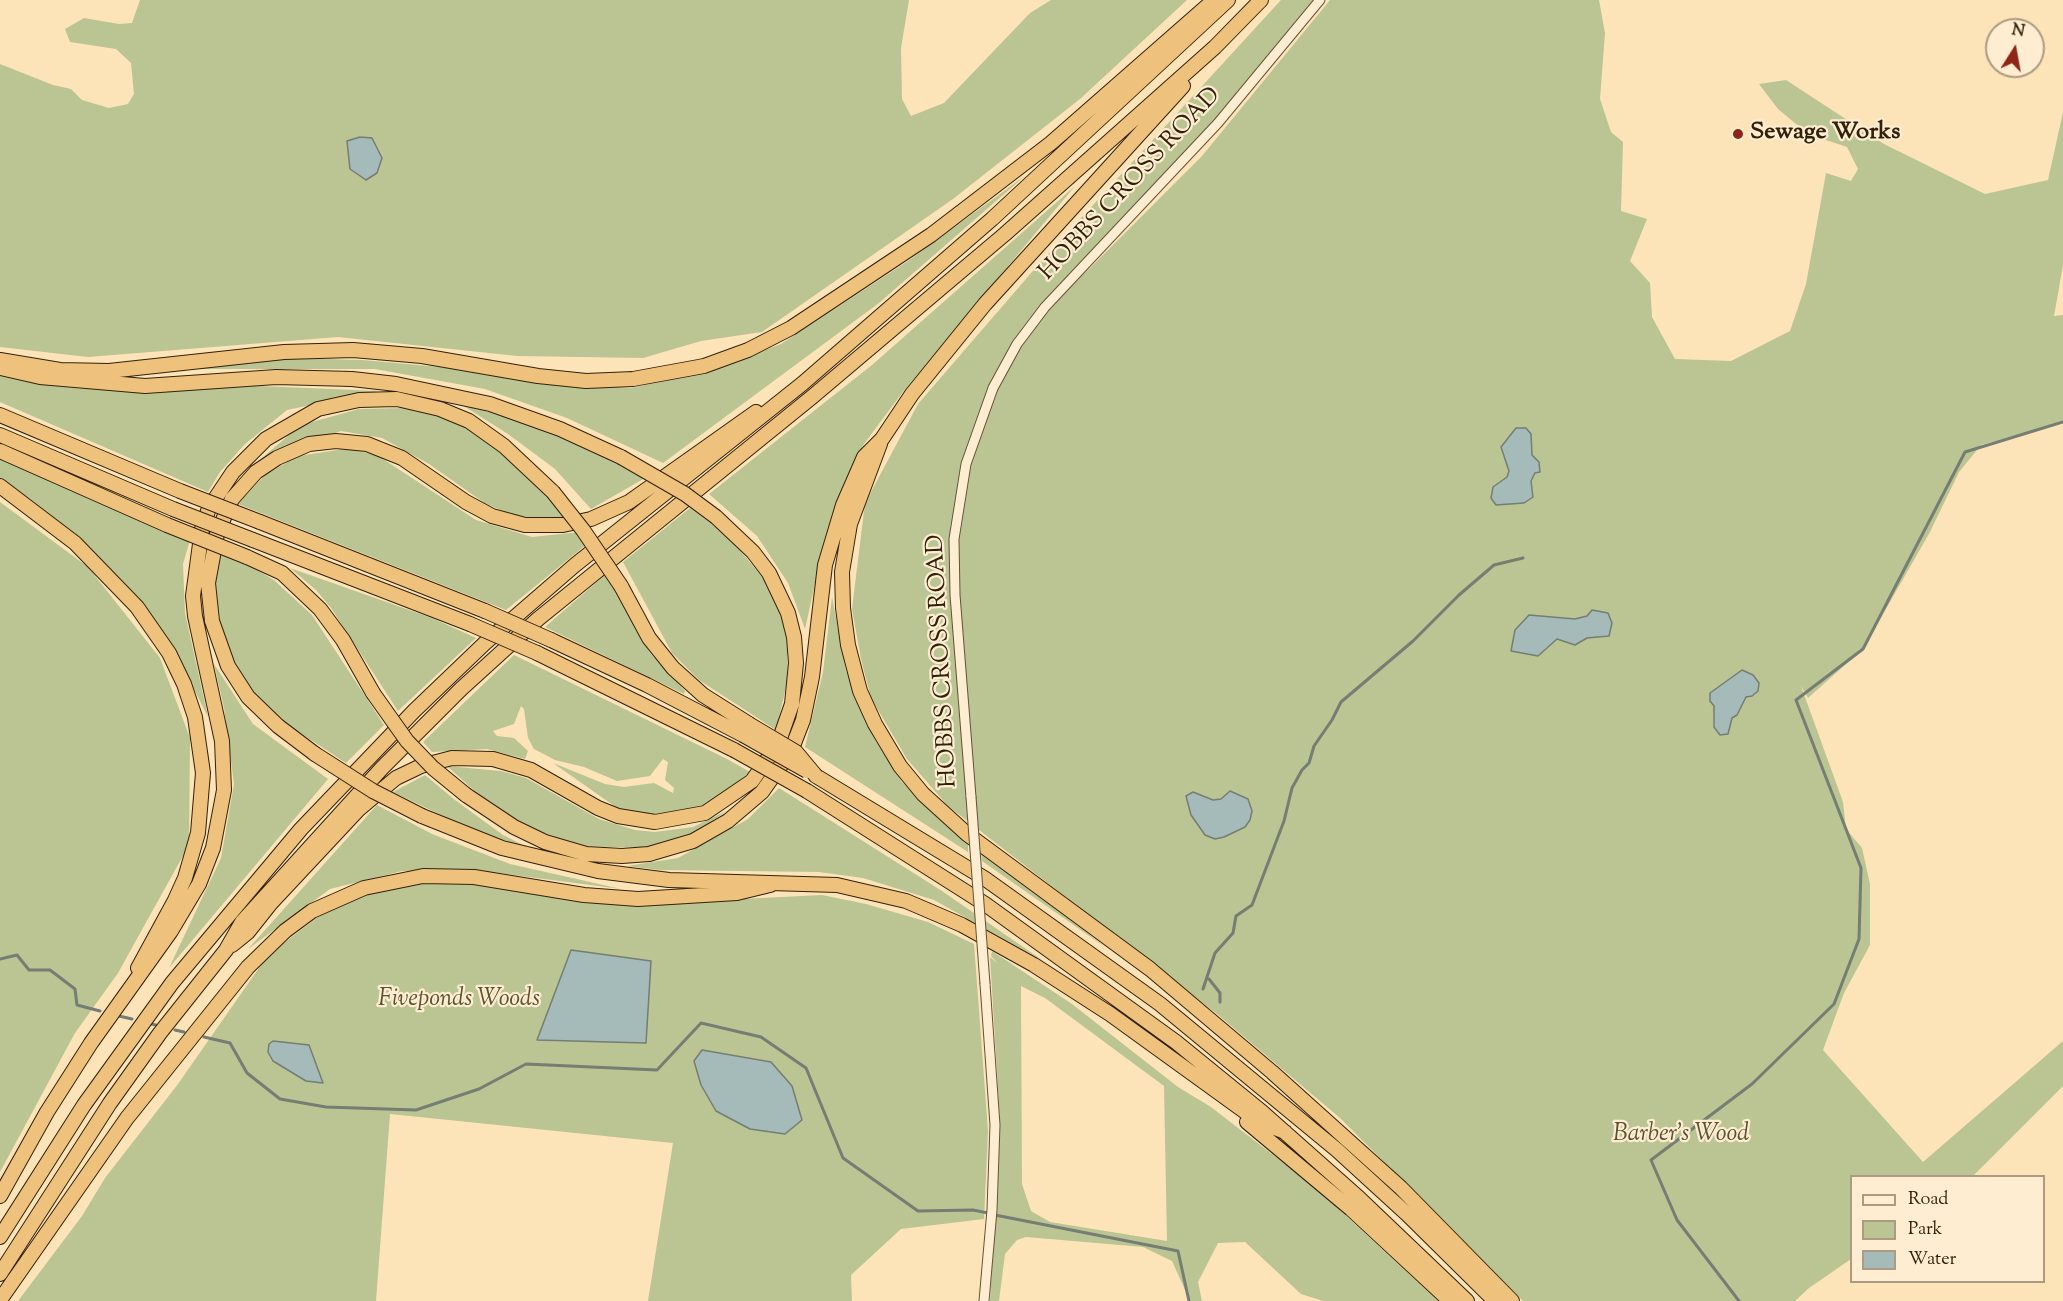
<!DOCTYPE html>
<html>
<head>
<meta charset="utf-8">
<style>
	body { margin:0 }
	#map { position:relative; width:2063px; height:1301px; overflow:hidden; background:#fde3b8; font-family:"Sorts Mill Goudy",serif }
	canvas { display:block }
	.legend { position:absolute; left:1850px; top:1175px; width:195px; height:108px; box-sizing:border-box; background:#feedd1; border:2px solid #ac9b81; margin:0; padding:8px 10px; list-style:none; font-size:18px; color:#32210a }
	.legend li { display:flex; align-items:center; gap:12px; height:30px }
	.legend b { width:30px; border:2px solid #ac9b81 }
	.north { position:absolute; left:1985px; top:18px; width:60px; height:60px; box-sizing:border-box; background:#feedd1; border:2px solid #ac9b81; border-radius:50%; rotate:11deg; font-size:16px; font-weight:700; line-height:24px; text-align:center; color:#32210a }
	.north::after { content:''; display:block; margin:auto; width:21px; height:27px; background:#8f2418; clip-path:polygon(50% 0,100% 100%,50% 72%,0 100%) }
</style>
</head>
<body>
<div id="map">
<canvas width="2063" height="1301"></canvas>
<ul class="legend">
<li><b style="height:8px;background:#feedd1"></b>Road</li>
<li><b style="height:16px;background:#bac593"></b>Park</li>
<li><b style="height:16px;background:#a4bbb9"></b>Water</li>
</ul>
<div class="north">N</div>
</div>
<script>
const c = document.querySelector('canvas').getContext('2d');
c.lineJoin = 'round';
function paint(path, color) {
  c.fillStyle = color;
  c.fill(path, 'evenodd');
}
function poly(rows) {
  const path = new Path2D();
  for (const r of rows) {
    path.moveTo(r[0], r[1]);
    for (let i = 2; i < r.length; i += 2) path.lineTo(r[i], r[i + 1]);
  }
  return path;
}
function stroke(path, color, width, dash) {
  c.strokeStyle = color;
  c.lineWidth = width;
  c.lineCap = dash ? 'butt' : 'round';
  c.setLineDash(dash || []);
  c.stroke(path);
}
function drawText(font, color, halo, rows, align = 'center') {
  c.font = font + ' "Sorts Mill Goudy",serif';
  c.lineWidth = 4.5;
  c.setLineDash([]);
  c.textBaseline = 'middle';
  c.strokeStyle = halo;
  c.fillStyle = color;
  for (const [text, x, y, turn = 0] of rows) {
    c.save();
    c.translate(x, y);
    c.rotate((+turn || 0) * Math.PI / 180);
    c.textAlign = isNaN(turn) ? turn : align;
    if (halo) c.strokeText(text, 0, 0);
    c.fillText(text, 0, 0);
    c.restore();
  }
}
const green = poly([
	[140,0,909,0,901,48,902,99,911,116,944,103,1030,13,1051,0,1187,0,1080,99,953,199,762,332,701,341,643,358,517,356,338,337,88,357,0,347,0,64,53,85,71,89,82,100,109,108,128,104,134,94,131,63,116,49,70,42,65,29,84,18,119,24,132,23],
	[1281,0,1321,0,1278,52,1143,198,1084,274,1202,156,1330,0,1599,0,1605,33,1600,99,1611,132,1623,142,1621,211,1647,219,1630,261,1650,283,1652,317,1675,359,1731,361,1790,331,1806,284,1826,173,1851,181,1858,169,1847,147,1808,134,1778,109,1759,84,1786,80,1884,144,1985,194,2048,180,2063,112,2063,265,2054,316,2063,315,2063,422,1981,445,1959,472,1930,532,1863,649,1808,698,1801,686,1843,802,1846,829,1862,848,1870,884,1870,945,1844,993,1823,1050,1923,1162,2063,1041,2063,1086,1973,1176,1852,1176,1851,1259,1809,1288,1795,1301,1523,1301,1340,1118,1217,1014,948,806,907,759,871,698,861,659,852,609,865,503,918,404,1038,265],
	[1026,175,879,303,663,463,567,418,485,389,375,369,183,369,294,358,363,360,440,367,556,385,631,388,706,372,781,344,908,261],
	[1075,186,902,393,864,444,835,508,823,548,805,629,788,583,757,536,709,494,872,365],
	[0,375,77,387,235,385,379,391,287,410,245,444,220,472,208,492,0,402],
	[459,403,538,427,609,458,645,478,591,509,555,469,508,434],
	[405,408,454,418,497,449,555,502,567,517,527,517,511,514,486,504,429,464,382,438,341,431,304,443,244,473,301,425,359,409],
	[351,448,380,457,476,520,532,537,580,532,587,544,506,610,238,504,265,475,298,456],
	[0,455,92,500,190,540,183,564,185,613,208,717,173,647,140,599,79,539,29,498,0,480],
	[0,502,88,567,160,658,190,738,189,845,118,973,75,1033,0,1172],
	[690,508,728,536,768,584,787,631,788,679,776,730,699,680,672,653,623,562],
	[221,553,245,563,274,580,312,615,384,725,346,763,279,719,252,693,235,670,218,617,214,594,214,571],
	[290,568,432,618,476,638,398,711,331,608,316,590],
	[606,574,650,653,685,691,684,694,545,627],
	[832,597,846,670,875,740,902,782,968,843,968,852,805,747,823,672],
	[514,655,727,759,750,772,706,806,689,811,655,816,620,810,553,763,605,784,624,787,654,783,673,793,674,788,665,780,668,762,663,759,650,776,617,781,584,767,555,760,534,749,528,738,524,709,521,706,514,724,493,731,497,736,514,738,528,751,525,759,487,749,432,752,423,742],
	[214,664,253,724,328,779,169,968,221,858,234,784,224,708],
	[447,766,501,771,526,778,599,819,635,830,655,832,693,827,728,810,695,833,645,848,578,846,525,826,480,796],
	[425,775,455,800,503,835,533,850,468,828,393,792],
	[779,788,942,891,1042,960,934,900,863,878,819,872,660,870,627,866,678,858,748,819],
	[377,805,432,834,510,864,621,889,475,870,402,871,330,889,248,949],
	[981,853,1076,924,1105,947,982,861],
	[415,881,478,882,680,902,822,895,866,904,928,922,974,944,988,1131,984,1219,901,1229,851,1275,852,1301,648,1301,673,1143,390,1114,376,1301,18,1301,82,1216,105,1178,178,1084,268,955,318,917,370,892],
	[992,951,1072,1004,1178,1087,1211,1107,1316,1188,1438,1301,1323,1301,1301,1294,1245,1242,1218,1243,1198,1282,1202,1301,1190,1301,1172,1261,1143,1247,1026,1237,1017,1240,1005,1254,999,1301,990,1301,1000,1121,990,957,998,964,991,956],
	[1021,986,1045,998,1164,1086,1167,1241,1050,1222,1031,1211,1022,1184]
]);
const water = poly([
	[360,137,372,138,382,158,377,173,366,180,350,169,347,141,360,137],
	[1516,428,1526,428,1531,434,1532,455,1539,462,1540,472,1535,473,1531,481,1533,497,1524,503,1496,505,1491,498,1493,487,1507,477,1509,471,1501,447,1516,428],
	[1592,610,1608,613,1612,623,1609,636,1587,638,1575,645,1557,639,1538,656,1511,651,1515,630,1529,615,1575,619,1587,616,1592,610],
	[1742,670,1753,675,1759,683,1758,691,1752,696,1746,697,1737,715,1732,718,1728,734,1720,735,1714,727,1714,706,1710,701,1710,693,1742,670],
	[1230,791,1248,799,1252,811,1250,820,1245,827,1224,837,1215,839,1205,835,1191,815,1186,796,1193,792,1213,800,1221,799,1230,791],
	[571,950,651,961,646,1043,537,1040,571,950],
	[273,1041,309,1045,323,1083,306,1081,273,1061,268,1052,269,1044,273,1041],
	[702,1050,771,1062,792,1086,802,1120,785,1134,750,1129,716,1111,701,1085,694,1061,702,1050]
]);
const stream = poly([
	[0,959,17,955,29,970,50,970,75,989,77,1005,100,1011],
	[1209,979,1220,993,1220,1002],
	[1203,989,1215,953,1233,933,1236,916,1252,905,1284,821,1292,788,1302,770,1309,763,1314,746,1332,720,1341,702,1413,641,1459,595,1494,565,1523,558],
	[119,1016,132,1019],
	[151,1024,156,1025],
	[175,1030,184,1032],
	[204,1037,230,1043,247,1073,280,1099,326,1107,416,1110,479,1089,526,1064,657,1070,701,1023,761,1037,806,1068,843,1158,918,1211,973,1210,988,1213],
	[995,1215,1178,1251,1189,1301],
	[1739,1301,1677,1220,1651,1160,1752,1084,1834,1004,1859,939,1861,868,1796,700,1863,649,1965,452,2063,422]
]);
const minor = poly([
	[971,797,955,595,954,539,966,464,993,388,1017,344,1045,307,1218,123,1320,0],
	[984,1301,992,1210,995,1125,985,984]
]);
const highway = poly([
	[0,360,60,370,109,371,284,352,353,350,422,356,538,376,586,381,633,379,704,366,748,350,791,328,931,235,1051,143,1214,0],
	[1,368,40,377,145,386,276,377,352,379,396,384,490,404,560,429,621,457],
	[0,415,180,491],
	[0,435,173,509],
	[880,444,850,524,842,572,843,608,848,645,860,691,875,724,900,766,923,794,967,834,1150,969,1272,1072,1401,1188,1512,1301],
	[0,451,167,525],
	[0,486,75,543,137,607,169,653,184,684,195,717,203,773,198,833,185,878,175,900,138,968],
	[260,522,485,611],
	[253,540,470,624],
	[247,557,282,573,320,609,343,640,373,693],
	[621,586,649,638,673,668,703,695,749,724],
	[551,640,647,685,743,735],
	[537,653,734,750],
	[315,754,278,726,248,697,228,666,212,621,208,583,217,534,232,499,256,472,277,458,309,444,336,441,367,444,402,458,466,502,492,516,525,525,563,525,591,519,629,502,756,412],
	[816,776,984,878,1160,1004,1337,1150,1407,1214,1495,1301],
	[807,791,985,904,1176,1042,1262,1112,1359,1198,1467,1301],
	[466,795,514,827,545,842,586,854,622,856,649,854,693,841,728,821,762,792,791,751,803,720,812,677,825,565,843,505,864,457,882,439,912,394,985,304,1183,86],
	[422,816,502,848,598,871,669,880,837,885,906,901,962,925,1034,965,1110,1014,1258,1121,1285,1132],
	[232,945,248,932,271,903,358,810,396,778,421,766,452,758,493,759,531,770,598,808,618,816,655,822,705,813,752,781,778,744,792,704,796,663,794,637,788,613,769,573,753,552,716,517],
	[1247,1122,1351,1209,1450,1301],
	[0,1196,47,1112,91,1043,171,931,199,884,213,848,224,790,222,741,195,616,193,596,202,529,209,508,233,472,266,439,318,409,359,400,397,399,440,409,469,421,504,446,553,492],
	[0,1237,84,1105,172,983,301,829,414,711,485,643,575,565,802,384,992,219,1228,0],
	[0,1274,110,1103,160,1033,226,950,242,922,382,768,461,689,538,619,812,397,1005,234,1215,47,1261,0],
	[0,1300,127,1118,248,967,285,931,312,911,364,888,423,876,474,877,584,895,638,899,737,893,770,885]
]);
const minorBridge = poly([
	[971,797,985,984]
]);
const highwayBridge = poly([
	[621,457,685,494,716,517],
	[180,491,260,522],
	[553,492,583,530,621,586],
	[173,509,253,540],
	[167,525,247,557],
	[485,611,551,640],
	[470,624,537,653],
	[373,693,407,741,433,768,466,795],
	[749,724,796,752,816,776],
	[743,735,807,771],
	[734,750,807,791],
	[315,754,373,791,422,816]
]);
const markers = [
	[1738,134,6,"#8f2418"]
];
const poiNames = [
	["Sewage Works",1750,134]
];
const streetNames = [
	["HOBBS CROSS ROAD",1131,185,-47],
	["HOBBS CROSS ROAD",944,661,-93]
];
const parkNames = [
	["Fiveponds Woods",459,1001],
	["Barber's Wood",1681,1136]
];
paint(green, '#bac593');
paint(water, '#a4bbb9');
stroke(water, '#767d73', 1.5);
stroke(stream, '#767d73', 3);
stroke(minor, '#655236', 11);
stroke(highway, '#32210a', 16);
stroke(minor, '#feedd1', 9);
stroke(highway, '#eec27c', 14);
stroke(minorBridge, '#655236', 11, []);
stroke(highwayBridge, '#32210a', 16, []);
stroke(minorBridge, '#feedd1', 9);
stroke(highwayBridge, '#eec27c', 14);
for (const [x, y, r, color] of markers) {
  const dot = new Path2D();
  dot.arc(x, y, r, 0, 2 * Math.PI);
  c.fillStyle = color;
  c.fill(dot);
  stroke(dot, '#feedd1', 2);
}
drawText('bold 24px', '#32210a', '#feedd1', poiNames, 'left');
drawText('24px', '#32210a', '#feedd1', streetNames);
drawText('italic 24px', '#5b5233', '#feedd1', parkNames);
</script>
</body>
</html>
